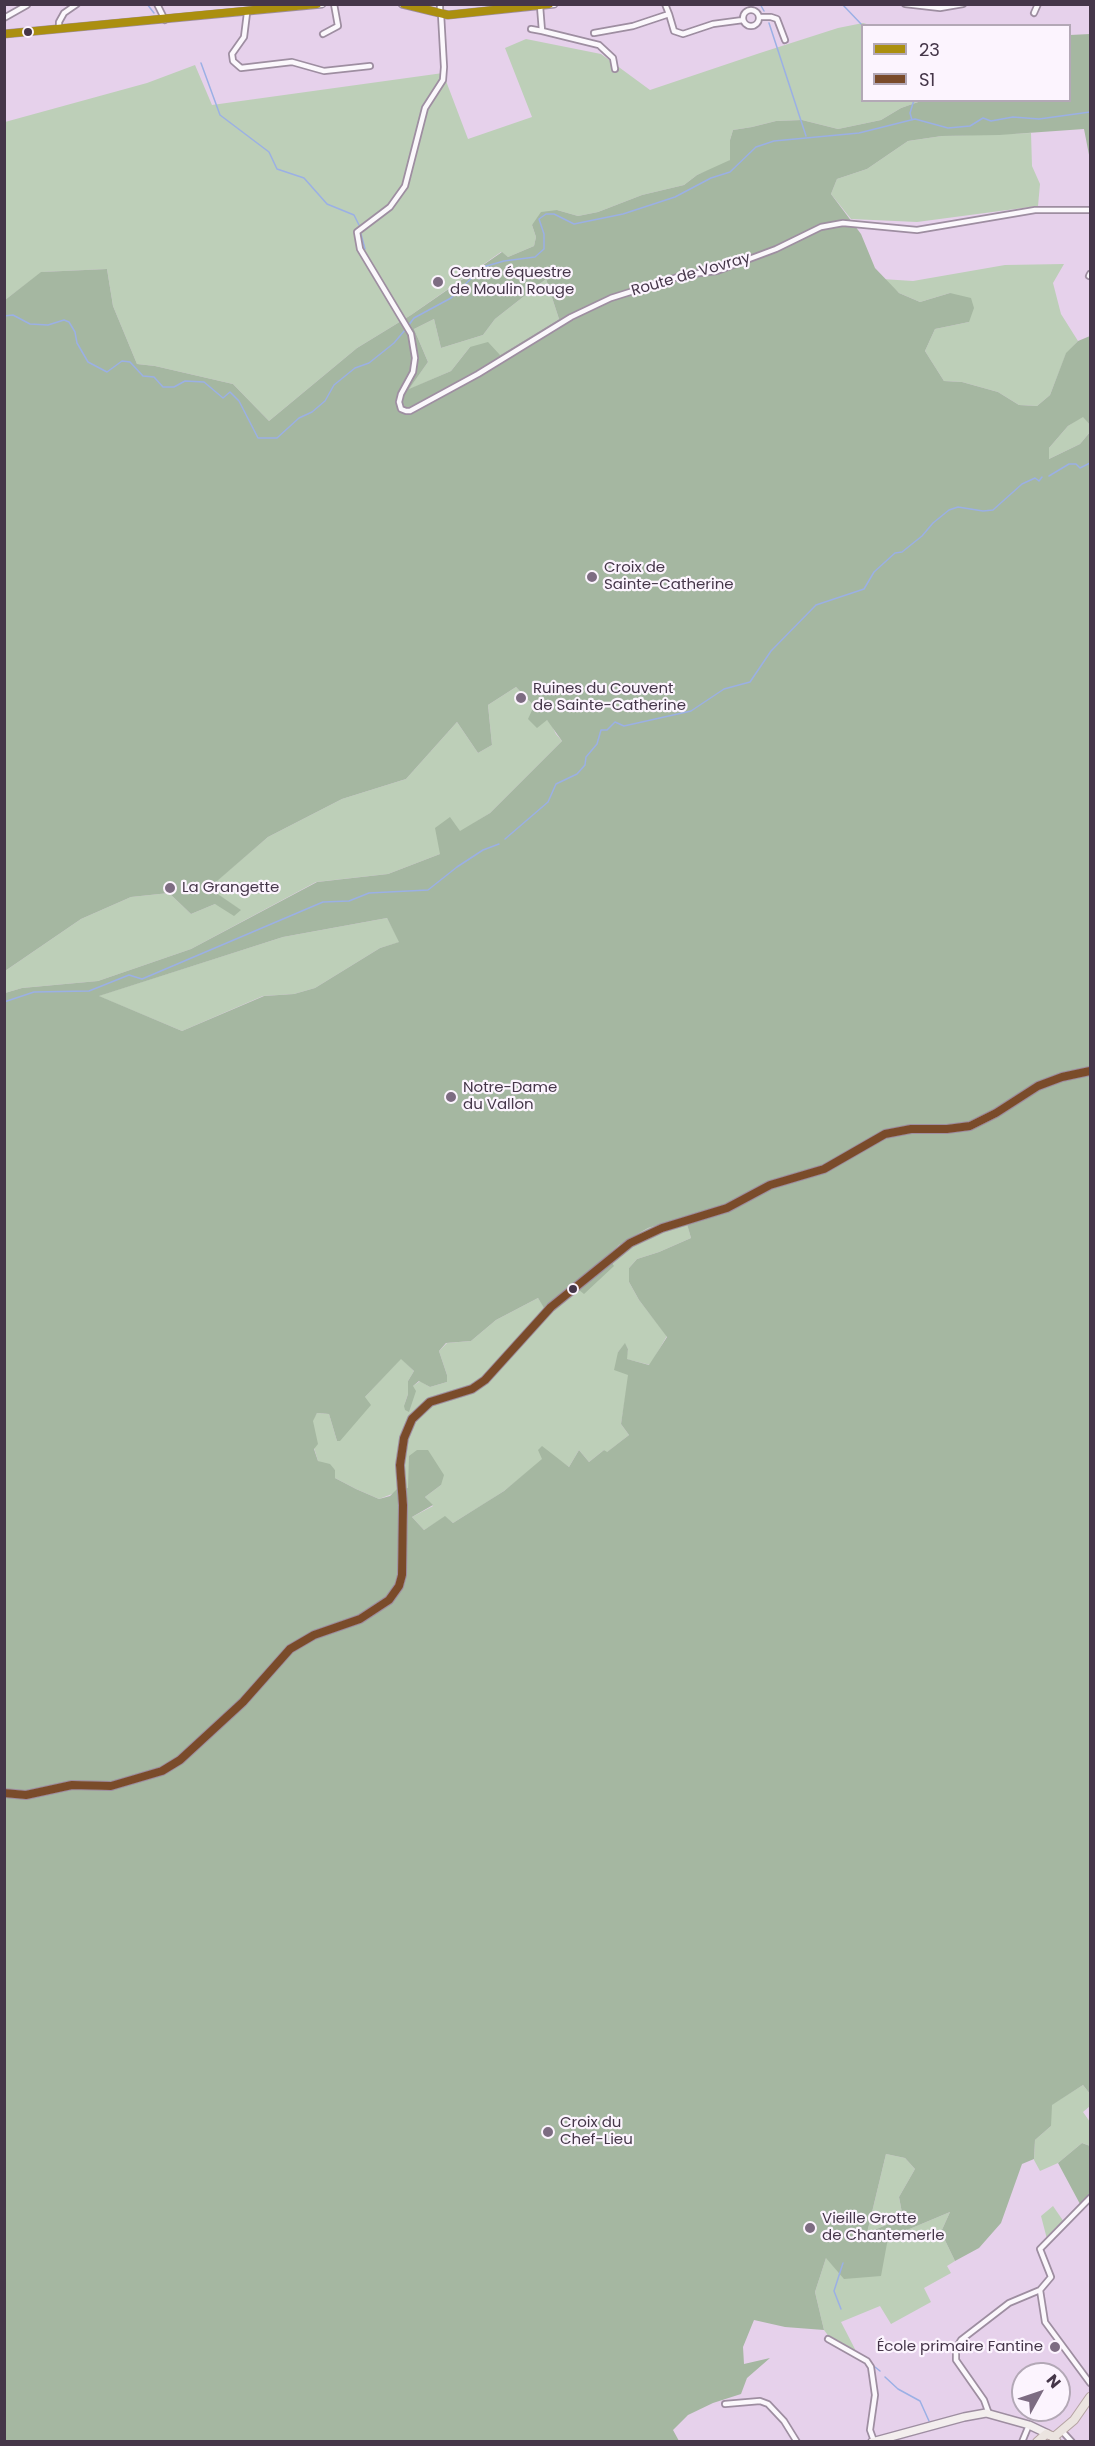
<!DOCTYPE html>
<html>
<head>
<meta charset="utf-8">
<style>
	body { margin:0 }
	#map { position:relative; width:1095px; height:2446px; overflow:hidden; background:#e6d1eb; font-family:Poppins,sans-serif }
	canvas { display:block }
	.frame { position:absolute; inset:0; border:6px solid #453649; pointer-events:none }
	.legend { position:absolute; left:861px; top:24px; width:210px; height:78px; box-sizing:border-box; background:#fcf4fe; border:2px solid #b3a8b6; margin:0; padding:8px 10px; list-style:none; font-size:18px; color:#453649 }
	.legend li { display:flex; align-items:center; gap:12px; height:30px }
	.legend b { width:30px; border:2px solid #b3a8b6 }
	.north { position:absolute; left:1011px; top:2362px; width:60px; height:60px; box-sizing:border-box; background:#fcf4fe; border:2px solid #b3a8b6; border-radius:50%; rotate:50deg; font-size:16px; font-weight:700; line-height:24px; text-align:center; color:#453649 }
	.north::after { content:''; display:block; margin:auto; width:21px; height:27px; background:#7d6c82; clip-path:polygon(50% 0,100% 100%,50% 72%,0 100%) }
</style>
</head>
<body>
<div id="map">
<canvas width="1095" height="2446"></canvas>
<div class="frame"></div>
<ul class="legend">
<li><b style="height:8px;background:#ab8f0f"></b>23</li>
<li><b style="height:8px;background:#7a4b2a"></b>S1</li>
</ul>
<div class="north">N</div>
</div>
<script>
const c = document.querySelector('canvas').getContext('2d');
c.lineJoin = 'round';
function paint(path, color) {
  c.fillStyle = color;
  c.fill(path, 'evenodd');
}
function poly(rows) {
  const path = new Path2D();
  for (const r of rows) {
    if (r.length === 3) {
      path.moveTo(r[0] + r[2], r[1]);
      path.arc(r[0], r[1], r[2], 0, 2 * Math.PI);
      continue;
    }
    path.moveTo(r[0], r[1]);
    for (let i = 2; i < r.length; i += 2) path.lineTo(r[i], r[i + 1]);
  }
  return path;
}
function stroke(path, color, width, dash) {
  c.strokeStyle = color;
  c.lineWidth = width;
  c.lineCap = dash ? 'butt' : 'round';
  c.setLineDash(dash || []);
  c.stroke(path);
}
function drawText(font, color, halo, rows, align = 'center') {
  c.font = font + ' Poppins,sans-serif';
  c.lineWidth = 4.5;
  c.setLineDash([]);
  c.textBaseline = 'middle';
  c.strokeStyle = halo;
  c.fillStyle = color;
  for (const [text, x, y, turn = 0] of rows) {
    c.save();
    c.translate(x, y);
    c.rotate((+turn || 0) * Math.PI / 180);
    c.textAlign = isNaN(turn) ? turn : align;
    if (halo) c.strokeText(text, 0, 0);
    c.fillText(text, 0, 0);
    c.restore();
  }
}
const green = poly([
	[863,23,870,25,862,26,862,100,921,101,901,108,881,120,838,129,802,120,776,121,752,127,733,130,730,140,730,160,726,164,697,175,684,185,642,195,598,212,578,216,557,210,532,225,536,237,534,246,508,257,501,252,411,315,357,348,269,421,233,384,155,366,137,364,113,306,107,269,42,272,5,300,5,122,147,83,195,65,212,105,443,73,468,139,532,117,505,48,526,39,601,54,650,90,760,53,838,28],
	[1031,133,1032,166,1040,184,1038,206,917,222,851,219,831,194,837,179,867,169,908,141,942,136],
	[1064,264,1053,283,1061,314,1078,341,1066,354,1050,395,1037,406,1019,405,998,392,962,382,944,381,925,351,935,329,969,322,950,293,920,302,899,293,882,279,913,281,1005,265],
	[546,279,559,319,500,355,470,347,451,371,408,390,428,362,414,329,434,319,441,348,483,335,495,319],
	[1083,416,1090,425,1090,432,1080,444,1049,459,1049,448,1068,426],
	[516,687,551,724,556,734,562,741,490,813,460,832,440,854,388,874,316,882,191,949,98,981,22,988,5,993,5,971,81,919,131,897,169,893,191,914,215,904,240,910,208,888,268,837,342,799,406,779,457,722,478,753,492,745,488,705],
	[387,918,400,942,380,948,315,988,294,994,263,996,182,1031,98,996,283,937],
	[685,1216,691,1238,659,1252,637,1259,629,1268,629,1282,639,1300,667,1336,650,1365,626,1359,628,1349,625,1344,618,1352,629,1375,621,1424,629,1435,606,1453,604,1450,589,1462,579,1450,569,1467,550,1454,504,1491,482,1505,453,1523,445,1517,424,1530,412,1517,433,1506,425,1497,441,1485,408,1488,379,1499,356,1489,335,1478,335,1470,318,1461,314,1448,312,1421,317,1413,329,1414,337,1441,365,1397,401,1358,414,1371,408,1381,408,1394,404,1406,413,1386,420,1381,430,1387,447,1382,447,1375,439,1351,447,1343,471,1341,496,1320,538,1298,544,1307,568,1289,574,1286,619,1245,648,1228],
	[1083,2085,1090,2094,1090,2106,1083,2112,1090,2122,1090,2146,1082,2143,1058,2163,1040,2171,1034,2160,1035,2140,1051,2126,1051,2105],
	[886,2154,905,2158,915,2169,899,2197,903,2218,867,2233],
	[1053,2206,1064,2222,1047,2239,1041,2216],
	[950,2212,941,2232,955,2261,947,2266,951,2273,924,2288,931,2302,891,2324,880,2306,841,2322,857,2353,830,2338,824,2330,815,2292,826,2258,888,2238]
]);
const forest = poly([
	[1090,34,1090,160,1084,129,999,135,942,136,908,141,867,169,837,179,831,194,861,234,875,268,899,293,920,302,950,293,971,298,974,308,969,322,935,329,925,351,944,381,962,382,998,392,1019,405,1037,406,1050,395,1066,353,1078,341,1090,336,1090,425,1083,417,1068,426,1049,448,1049,459,1080,444,1090,432,1090,2094,1083,2085,1052,2105,1051,2126,1035,2140,1034,2159,1022,2164,1001,2223,979,2248,955,2261,941,2232,950,2212,888,2238,881,2276,844,2279,826,2258,815,2292,824,2330,785,2327,754,2320,743,2347,744,2364,770,2358,747,2378,741,2394,713,2403,688,2415,673,2430,679,2441,5,2441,5,993,22,988,98,981,191,949,317,882,388,874,440,854,435,828,450,817,460,831,490,813,562,741,547,720,537,728,528,719,534,706,516,687,488,705,492,745,478,753,457,722,406,779,342,799,268,837,209,888,241,910,234,916,215,904,191,914,169,893,131,897,81,919,5,971,5,300,41,272,107,269,113,306,137,364,155,366,233,384,269,421,357,348,411,315,502,252,508,257,534,246,536,237,532,225,541,212,557,210,578,216,598,212,642,195,684,185,697,175,730,160,730,140,733,130,752,127,776,121,802,120,838,129,881,120,901,108,921,101,1070,100,1070,35],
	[546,279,559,319,500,355,488,342,470,347,451,371,409,389,428,362,414,329,434,319,441,348,483,335,495,319],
	[387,918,399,942,380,948,315,988,294,994,264,996,182,1031,99,996,283,937],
	[685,1217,691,1238,659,1252,637,1259,629,1268,629,1282,639,1300,667,1337,649,1365,627,1359,628,1349,625,1343,618,1352,614,1370,628,1375,621,1424,629,1435,607,1452,604,1450,589,1462,579,1450,569,1467,542,1446,538,1450,542,1459,504,1491,453,1523,445,1516,424,1530,412,1517,433,1505,425,1497,441,1485,444,1475,428,1450,417,1450,409,1456,408,1488,397,1489,390,1496,379,1499,356,1489,335,1478,335,1470,330,1464,318,1461,314,1449,318,1444,313,1421,317,1413,329,1414,337,1441,340,1441,371,1405,365,1397,401,1359,414,1371,408,1381,408,1394,404,1406,405,1410,409,1412,416,1391,413,1386,419,1381,430,1387,447,1382,447,1375,439,1351,446,1343,471,1341,496,1320,538,1298,544,1308,574,1286,584,1294,614,1266,607,1256,619,1245,648,1228],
	[886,2154,905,2158,915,2169,899,2197,903,2218,867,2233],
	[1082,2143,1090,2146,1090,2195,1080,2204,1058,2163]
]);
const stream = poly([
	[147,4,154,13],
	[760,4,764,11],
	[842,4,863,26],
	[769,23,806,136],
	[201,63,220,115,269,152,277,169,304,178,327,204,354,215,359,225],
	[912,120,910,113,914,100],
	[361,234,365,249],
	[4,316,13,315,30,324,48,325,64,320,69,322,75,332,77,343,88,362,107,372,122,361,130,362,143,376,154,377,163,387,174,387,185,381,204,382,223,398,230,392,239,401,258,438,277,438,299,418,312,412,325,401,334,385,355,368,369,363,394,343,405,330],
	[408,326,414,318,451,298,483,267,504,261,535,257,544,249,544,234,539,219,546,214,554,214,574,224,623,214,675,197,711,178,730,172,756,147,774,141,859,133,915,119,948,128,970,126,983,118,991,121,1013,117,1039,119,1090,112],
	[1049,476,1069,464,1076,464,1080,468,1090,463],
	[505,839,548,802,556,784,577,774,585,765,586,757,597,744,601,730,607,730,615,722,624,726,691,711,724,689,750,682,771,651,816,605,864,589,874,572,895,553,902,552,922,536,933,523,949,510,958,507,983,511,993,510,1022,484,1035,478,1039,481,1042,477],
	[4,1002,34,992,89,991,129,975,142,979,323,902,349,901,369,893,428,890,457,867,483,850,499,844],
	[841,2309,834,2291,843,2263],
	[875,2367,880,2371],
	[885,2377,898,2389,920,2401,929,2421]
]);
const minor = poly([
	[157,4,165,20],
	[905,4,940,8,963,4],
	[540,6,542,31,599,45,613,58,615,69],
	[751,18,8],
	[247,13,244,37,232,54,233,61,241,68,292,62,324,71,370,66],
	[1034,13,1038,4],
	[440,14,440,4],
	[441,14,444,67,443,80,425,108,405,186,390,207,357,232,360,249,411,334,415,358,413,372,401,394,399,402,401,409,406,411,410,411,478,374,571,317,611,298,684,275,717,271,776,249,821,227,843,223,917,230,1035,210,1090,210],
	[669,14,674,31,683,34,713,24,743,20],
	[759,17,771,17,777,19,785,40],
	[4,18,27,5],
	[59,29,59,22,64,13,77,4],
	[531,29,542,31],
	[594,33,633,26,669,14,665,4],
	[323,34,338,26,334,4],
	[1089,276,1090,274],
	[1090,2198,1040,2249,1051,2277,1040,2290,1045,2322,1090,2383],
	[828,2339,867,2361,871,2367,875,2395,870,2430,874,2441],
	[725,2404,760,2401,768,2404,784,2421,797,2442],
	[989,2414,984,2400,956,2360,956,2348,961,2340,1009,2303,1040,2290],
	[1062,2431,1072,2442],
	[1022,2442,1029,2425]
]);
const tertiary = poly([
	[402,4,448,15,554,4],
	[4,34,322,4]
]);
const secondary = poly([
	[4,1793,26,1795,72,1785,111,1786,162,1771,180,1760,243,1702,290,1649,314,1635,360,1619,389,1600,399,1586,402,1575,403,1505,400,1465,404,1438,412,1419,430,1402,472,1389,485,1380,551,1307,630,1243,662,1228,727,1208,770,1185,824,1169,885,1134,911,1129,947,1129,970,1126,996,1113,1038,1086,1062,1077,1090,1071],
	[872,2442,964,2417,986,2413,1029,2425,1048,2434]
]);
const primary = poly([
	[1054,2437,1074,2420,1090,2397],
	[1037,2442,1046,2434,1052,2436,1057,2442]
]);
const bus1 = poly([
	[404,4,448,15,549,4],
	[4,34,317,4]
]);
const bus2 = poly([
	[4,1793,26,1795,72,1785,111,1786,162,1771,180,1760,243,1702,290,1649,314,1635,360,1619,389,1600,399,1586,402,1575,403,1505,400,1465,404,1438,412,1419,430,1402,472,1389,485,1380,551,1307,630,1243,662,1228,727,1208,770,1185,824,1169,885,1134,911,1129,947,1129,970,1126,996,1113,1038,1086,1062,1077,1090,1071]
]);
const markers = [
	[28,32,5,"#453649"],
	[438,282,6,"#7d6c82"],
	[592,577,6,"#7d6c82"],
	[521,698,6,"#7d6c82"],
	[170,888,6,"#7d6c82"],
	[451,1097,6,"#7d6c82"],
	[573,1289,5,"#453649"],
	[548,2132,6,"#7d6c82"],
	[810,2228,6,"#7d6c82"],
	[1055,2347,6,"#7d6c82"]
];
const poiNames = [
	["Centre équestre",450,273],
	["de Moulin Rouge",450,290],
	["Croix de",604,568],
	["Sainte-Catherine",604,585],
	["Ruines du Couvent",533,689],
	["de Sainte-Catherine",533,706],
	["La Grangette",182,888],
	["Notre-Dame",463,1088],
	["du Vallon",463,1105],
	["Croix du",560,2123],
	["Chef-Lieu",560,2140],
	["Vieille Grotte",822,2219],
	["de Chantemerle",822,2236],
	["École primaire Fantine",1043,2347,"right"]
];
const streetNames = [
	["Route de Vovray",691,275,-16]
];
paint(green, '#bdcfb8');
paint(forest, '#a5b7a1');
stroke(stream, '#9bb0e5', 1.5);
stroke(minor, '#9e8ea1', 8);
stroke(tertiary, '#9e8ea1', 9);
stroke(secondary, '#9e8ea1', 10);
stroke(primary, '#b4a2a1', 10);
stroke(minor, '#fbf8fc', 4.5);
stroke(tertiary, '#fbf8fc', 6);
stroke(secondary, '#f3eeee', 7);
stroke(primary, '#ebe4e0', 8);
stroke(bus1, '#ab8f0f', 8);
stroke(bus2, '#7a4b2a', 8);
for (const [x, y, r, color] of markers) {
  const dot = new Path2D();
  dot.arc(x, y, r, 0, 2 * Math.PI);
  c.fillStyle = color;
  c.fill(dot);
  stroke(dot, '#fcf4fe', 2);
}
drawText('15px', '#453649', '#fcf4fe', poiNames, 'left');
drawText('15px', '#453649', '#fcf4fe', streetNames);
</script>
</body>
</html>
